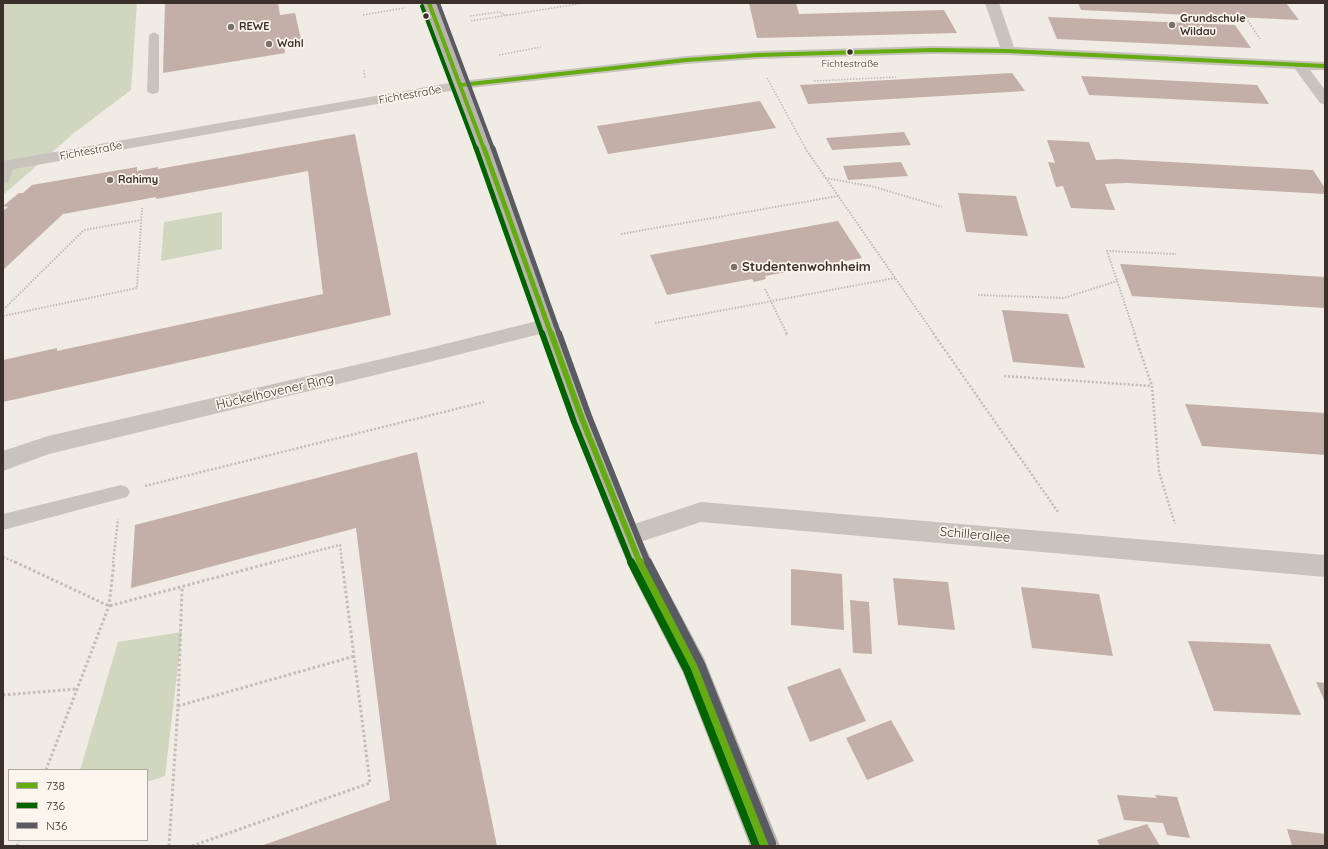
<!DOCTYPE html>
<html>
<head>
<meta charset="utf-8">
<style>
	body { margin:0 }
	#map { position:relative; width:1328px; height:849px; overflow:hidden; background:#f0ebe5; font-family:Quicksand,sans-serif }
	canvas { display:block }
	.frame { position:absolute; inset:0; border:4px solid #3b302b; pointer-events:none }
	.legend { position:absolute; left:8px; top:769px; width:140px; height:72px; box-sizing:border-box; background:#fbf5ee; border:1px solid #aea6a0; margin:0; padding:5px 7px; list-style:none; font-size:12px; color:#3b302b }
	.legend li { display:flex; align-items:center; gap:8px; height:20px }
	.legend b { width:20px; border:1px solid #aea6a0 }
</style>
</head>
<body>
<div id="map">
<canvas width="1328" height="849"></canvas>
<div class="frame"></div>
<ul class="legend">
<li><b style="height:5px;background:#64ac11"></b>738</li>
<li><b style="height:5px;background:#006400"></b>736</li>
<li><b style="height:5px;background:#595b62"></b>N36</li>
</ul>
</div>
<script>
const c = document.querySelector('canvas').getContext('2d');
c.lineJoin = 'round';
function paint(path, color) {
  c.fillStyle = color;
  c.fill(path, 'evenodd');
}
function poly(rows) {
  const path = new Path2D();
  for (const r of rows) {
    path.moveTo(r[0], r[1]);
    for (let i = 2; i < r.length; i += 2) path.lineTo(r[i], r[i + 1]);
  }
  return path;
}
function stroke(path, color, width, dash) {
  c.strokeStyle = color;
  c.lineWidth = width;
  c.lineCap = dash ? 'butt' : 'round';
  c.setLineDash(dash || []);
  c.stroke(path);
}
function drawText(font, color, halo, rows, align = 'center') {
  c.font = font + ' Quicksand,sans-serif';
  c.lineWidth = 3.5;
  c.setLineDash([]);
  c.textBaseline = 'middle';
  c.strokeStyle = halo;
  c.fillStyle = color;
  for (const [text, x, y, turn = 0] of rows) {
    c.save();
    c.translate(x, y);
    c.rotate((+turn || 0) * Math.PI / 180);
    c.textAlign = isNaN(turn) ? turn : align;
    if (halo) c.strokeText(text, 0, 0);
    c.fillText(text, 0, 0);
    c.restore();
  }
}
const green = poly([
	[3,3,137,3,131,90,74,133,3,195],
	[222,212,222,249,161,261,164,222],
	[182,632,165,776,147,782,147,770,80,770,118,642]
]);
const building = poly([
	[165,3,278,3,280,15,295,13,301,39,284,42,285,53,163,73],
	[749,3,796,3,799,14,944,10,957,33,757,38],
	[1078,3,1286,3,1299,20,1081,10],
	[1048,17,1235,25,1251,48,1057,39],
	[1012,73,1025,91,808,104,800,85],
	[1081,76,1257,85,1269,104,1089,95],
	[760,101,776,128,608,154,597,126],
	[904,132,911,145,832,150,826,138],
	[355,134,391,315,3,402,3,360,57,348,57,351,323,294,308,171,156,199,156,197,63,214,3,270,3,211,8,207,3,206,19,193,23,193,32,185,137,167,137,171,158,167,158,169],
	[1047,140,1089,142,1096,160,1117,159,1313,170,1325,188,1325,194,1127,183,1105,184,1115,210,1071,208,1063,186,1056,187,1048,162,1055,163],
	[901,162,908,176,848,180,843,166],
	[958,193,1016,196,1028,236,966,232],
	[838,221,862,258,765,276,766,279,754,282,752,279,667,295,650,255],
	[1120,264,1325,277,1325,308,1132,296],
	[1002,310,1068,314,1085,368,1013,362],
	[1185,404,1325,413,1325,455,1202,446],
	[417,452,497,846,261,846,390,800,356,528,131,588,135,525],
	[791,569,842,574,844,630,791,625],
	[893,578,948,582,955,630,898,625],
	[1021,587,1099,594,1113,656,1032,648],
	[850,600,869,602,872,654,853,653],
	[1188,641,1270,644,1301,715,1214,711],
	[840,668,866,721,810,742,787,687],
	[1316,682,1325,683,1325,702],
	[891,720,914,761,867,780,846,738],
	[1117,795,1157,798,1155,795,1177,797,1190,838,1167,835,1163,823,1124,820],
	[1147,824,1160,846,1100,846,1097,840],
	[1287,829,1325,834,1325,846,1292,846]
]);
const pathFar3 = poly([
	[363,15,405,8],
	[470,16,499,12,506,15],
	[1246,18,1260,39],
	[471,21,584,3],
	[499,55,541,47],
	[364,70,365,79],
	[767,78,806,149],
	[814,81,896,77]
]);
const pathFar2 = poly([
	[805,148,934,334],
	[825,178,871,186,942,207],
	[621,234,838,196],
	[765,289,787,334],
	[978,295,1064,298,1117,281],
	[3,310,84,230,141,220],
	[3,316,137,288,142,208],
	[655,323,895,278],
	[1135,334,1107,251,1176,254]
]);
const pathFar1 = poly([
	[786,333,788,336],
	[933,333,1058,512],
	[1134,333,1152,386,1159,472,1175,524],
	[1004,376,1152,386],
	[145,486,484,402],
	[3,557,17,563],
	[113,563,118,519],
	[270,563,340,545,342,563]
]);
const path = poly([
	[15,562,109,606,274,562],
	[3,695,76,689],
	[178,706,355,656],
	[46,770,109,606,114,562],
	[17,846,19,840],
	[169,846,178,706,182,588],
	[192,846,370,783,342,562]
]);
const lane = poly([
	[154,32,159,35,159,91,157,93,153,94,149,93,147,91,149,35,154,32],
	[9,161,13,162,15,165,8,182,3,183,3,164,9,161],
	[121,485,127,487,130,492,127,497,3,530,3,514,121,485]
]);
const street = poly([
	[985,3,999,3,1014,47,1325,62,1325,70,1310,70,1325,90,1325,105,1320,103,1295,69,1008,55,932,54,758,59,686,64,461,89,3,171,3,161,461,81,686,56,758,51,932,46,1000,47,985,3],
	[549,318,556,320,559,325,556,330,429,362,49,454,3,471,3,451,48,436,429,348,549,318],
	[701,502,1325,555,1325,577,701,522,628,546,619,543,616,536,619,529,701,502]
]);
const secondary = poly([
	[422,3,436,3,477,107,593,419,640,536,653,563,704,658,780,846,750,846,683,673,634,578,616,536,571,419,461,107,422,3]
]);
const bus1Far3 = poly([
	[429,3,484,149],
	[461,85,686,60,758,55,932,50,1008,51,1325,66]
]);
const bus1Far2 = poly([
	[484,148,551,334]
]);
const bus1Far1 = poly([
	[551,333,582,419,640,563]
]);
const bus1 = poly([
	[640,562,694,667,765,846]
]);
const bus2Far3 = poly([
	[422,6,476,149]
]);
const bus2Far2 = poly([
	[476,148,542,334]
]);
const bus2Far1 = poly([
	[542,333,574,422,631,563]
]);
const bus2 = poly([
	[631,562,687,670,756,846]
]);
const bus3Far3 = poly([
	[438,3,493,149]
]);
const bus3Far2 = poly([
	[493,148,559,334]
]);
const bus3Far1 = poly([
	[559,333,589,416,648,563]
]);
const bus3 = poly([
	[648,562,701,664,772,843]
]);
const markers = [
	[426,16,3.5,"#3b302b"],
	[1172,25,4,"#7a716c"],
	[231,27,4,"#7a716c"],
	[269,44,4,"#7a716c"],
	[850,52,3.5,"#3b302b"],
	[110,180,4,"#7a716c"],
	[734,267,4,"#7a716c"]
];
const farBusnames = [
	["Fichtestraße",850,64]
];
const farPoinames = [
	["Grundschule",1180,19],
	["Wildau",1180,32],
	["REWE",239,27],
	["Wahl",277,44],
	["Rahimy",118,180]
];
const farStreetnames = [
	["Fichtestraße",410,95,-10],
	["Fichtestraße",91,151,-10]
];
const poiNames = [
	["Studentenwohnheim",742,267]
];
const streetNames = [
	["Hückelhovener Ring",275,392,-13],
	["Schillerallee",975,535,5]
];
paint(green, '#d1d6bf');
paint(building, '#c3afa7');
stroke(pathFar3, '#c2bbb6', 1.5, [1.5, 1.5]);
stroke(pathFar2, '#c2bbb6', 2, [1.5, 1.5]);
stroke(pathFar1, '#c2bbb6', 2.5, [2, 2]);
stroke(path, '#c2bbb6', 3, [2.5, 2.5]);
paint(lane, '#c9c3be');
paint(street, '#c9c3be');
paint(secondary, '#bab3ae');
stroke(bus1Far3, '#64ac11', 4);
stroke(bus1Far2, '#64ac11', 5);
stroke(bus1Far1, '#64ac11', 6);
stroke(bus1, '#64ac11', 8);
stroke(bus2Far3, '#006400', 4);
stroke(bus2Far2, '#006400', 5);
stroke(bus2Far1, '#006400', 6);
stroke(bus2, '#006400', 8);
stroke(bus3Far3, '#595b62', 4);
stroke(bus3Far2, '#595b62', 5);
stroke(bus3Far1, '#595b62', 6);
stroke(bus3, '#595b62', 8);
for (const [x, y, r, color] of markers) {
  const dot = new Path2D();
  dot.arc(x, y, r, 0, 2 * Math.PI);
  c.fillStyle = color;
  c.fill(dot);
  stroke(dot, '#fbf5ee', 1.5);
}
drawText('10px', '#3b302b', '#fbf5ee', farBusnames);
drawText('bold 11px', '#3b302b', '#fbf5ee', farPoinames, 'left');
drawText('11px', '#3b302b', '#fbf5ee', farStreetnames);
drawText('bold 13px', '#3b302b', '#fbf5ee', poiNames, 'left');
drawText('13px', '#3b302b', '#fbf5ee', streetNames);
</script>
</body>
</html>
